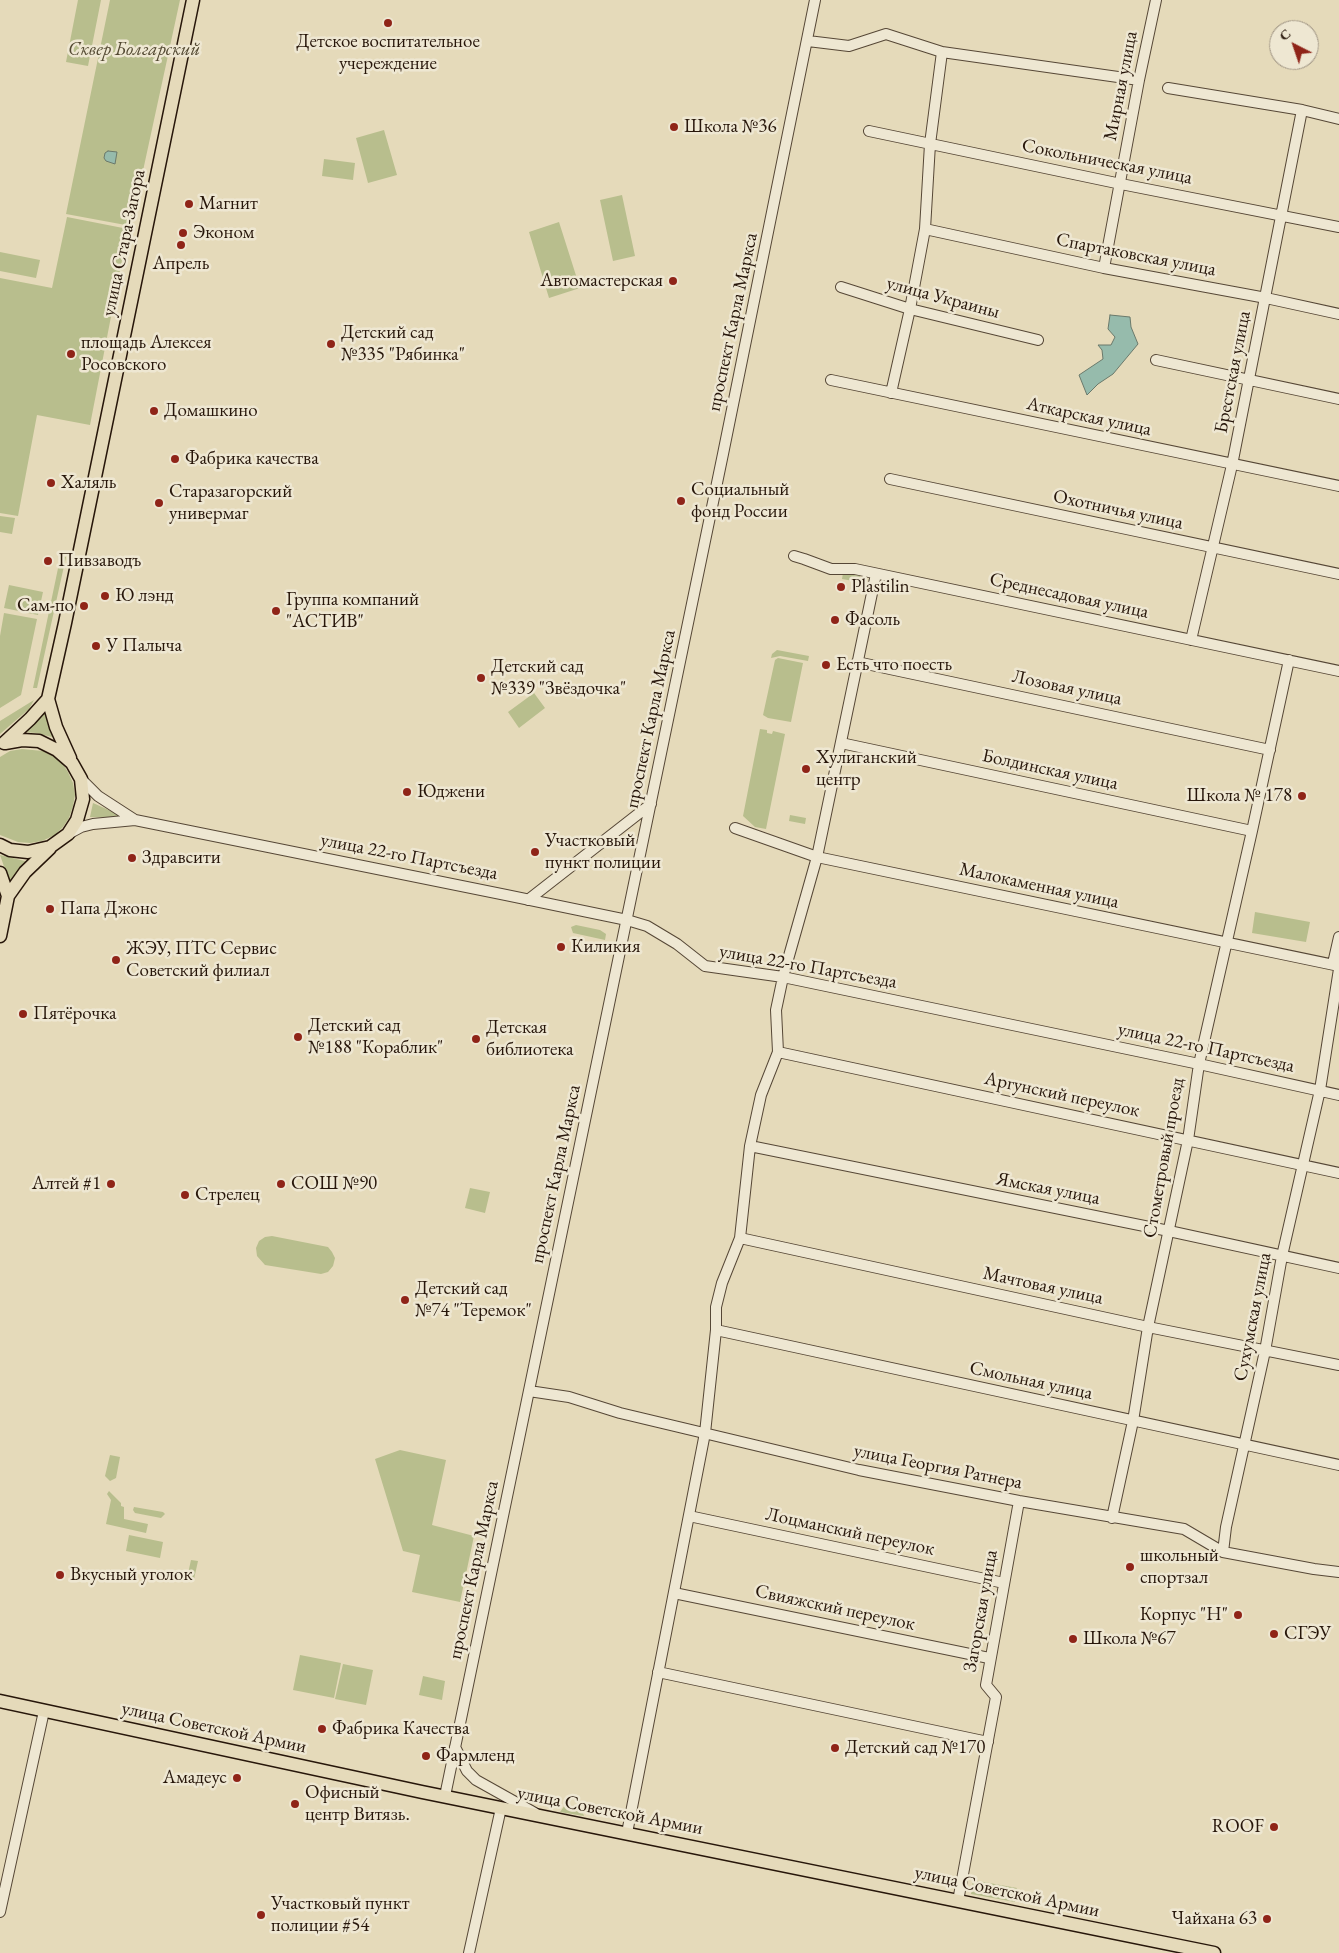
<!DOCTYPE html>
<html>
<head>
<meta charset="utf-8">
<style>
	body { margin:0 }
	#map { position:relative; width:1339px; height:1953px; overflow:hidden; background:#e5daba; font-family:"EB Garamond",serif }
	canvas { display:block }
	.north { position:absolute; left:1269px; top:20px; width:50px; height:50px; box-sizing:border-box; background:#eee7d2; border:1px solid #9e9382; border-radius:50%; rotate:319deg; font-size:14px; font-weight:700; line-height:20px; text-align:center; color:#27160a }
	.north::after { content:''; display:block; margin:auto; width:18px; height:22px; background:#8f2418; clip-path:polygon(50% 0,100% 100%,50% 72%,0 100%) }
</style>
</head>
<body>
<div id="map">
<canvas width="1339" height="1953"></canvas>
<div class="north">С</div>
</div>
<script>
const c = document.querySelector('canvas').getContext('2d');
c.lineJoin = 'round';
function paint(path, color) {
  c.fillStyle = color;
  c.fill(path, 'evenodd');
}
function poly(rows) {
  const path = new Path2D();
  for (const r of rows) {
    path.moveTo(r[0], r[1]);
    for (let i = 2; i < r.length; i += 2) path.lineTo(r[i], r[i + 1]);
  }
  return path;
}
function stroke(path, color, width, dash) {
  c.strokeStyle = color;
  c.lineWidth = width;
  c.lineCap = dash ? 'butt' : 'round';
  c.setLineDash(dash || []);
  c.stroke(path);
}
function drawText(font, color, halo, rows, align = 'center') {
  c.font = font + ' "EB Garamond",serif';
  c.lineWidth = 5;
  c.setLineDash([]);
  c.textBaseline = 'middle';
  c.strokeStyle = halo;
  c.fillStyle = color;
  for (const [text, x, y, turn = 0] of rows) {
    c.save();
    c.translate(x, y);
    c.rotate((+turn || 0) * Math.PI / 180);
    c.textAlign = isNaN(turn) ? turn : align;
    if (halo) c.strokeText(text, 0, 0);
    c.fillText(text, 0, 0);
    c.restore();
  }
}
const green = poly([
	[78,0,101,0,88,66,66,62],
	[110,0,180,0,131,226,66,214],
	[384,130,397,175,368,183,356,138],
	[324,159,355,163,353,180,322,176],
	[622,195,635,256,613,261,600,200],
	[67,217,128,229,90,425,37,415,18,516,0,513,0,278,52,288],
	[559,222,580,288,549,298,529,232],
	[0,252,40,260,36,278,0,271],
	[0,516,15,518,12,534,0,532],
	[61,554,66,557,37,688,33,688],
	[843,573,860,576,859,582,842,579],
	[9,585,43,592,38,615,4,608],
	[4,613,37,619,21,695,0,708,0,636],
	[777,650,809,656,808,661,780,656,771,658,772,654],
	[778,658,803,663,791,722,768,718,763,715,775,660],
	[534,693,545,708,519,728,508,712],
	[34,700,29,709,0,734,0,721],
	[47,706,56,738,36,733,25,732],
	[760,729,767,730,767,733,772,734,773,731,785,734,766,829,755,827,743,816],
	[22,749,43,751,53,756,62,763,68,772,73,783,75,795,73,806,69,818,63,827,55,835,42,841,30,843,18,842,0,835,0,757,10,751],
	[93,803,120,815,119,818,90,817],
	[790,815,806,818,805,824,789,821],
	[0,855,29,862,10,888,7,875],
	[1255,912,1310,922,1306,942,1252,933],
	[576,925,600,930,606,934,605,940,573,933,571,927],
	[470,1188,490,1192,485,1213,465,1208],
	[272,1236,328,1247,332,1252,335,1258,333,1266,328,1272,321,1274,265,1265,257,1256,256,1248,259,1241,265,1237],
	[400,1450,446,1460,432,1525,474,1536,460,1602,412,1592,420,1555,403,1551,375,1459],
	[110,1455,120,1457,116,1478,110,1481,105,1476],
	[109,1491,121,1503,121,1506,124,1507,124,1519,148,1524,146,1533,106,1524,111,1500,107,1494],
	[134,1507,163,1512,165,1514,161,1518,135,1513,133,1510],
	[129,1535,163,1542,160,1558,126,1551],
	[191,1560,198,1561,194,1579,187,1578],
	[300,1655,341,1663,334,1698,293,1690],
	[343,1664,373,1670,366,1705,335,1699],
	[423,1676,445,1681,442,1700,419,1695],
	[565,1805,581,1808,584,1816,560,1812],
	[973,1880,1017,1888,1015,1902,971,1894]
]);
const water = poly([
	[108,151,117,152,115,164,106,161,104,158,105,153,108,151],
	[1110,315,1130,317,1131,327,1138,344,1113,374,1098,384,1087,395,1079,375,1103,359,1102,350,1098,345,1111,345,1115,337,1108,329,1110,315]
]);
const minor = poly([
	[808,41,849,46,886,34,942,52,1139,80],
	[1168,88,1302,110,1339,119],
	[869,131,1121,184,1339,227],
	[925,229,1104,268,1266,298,1339,314],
	[1104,268,1139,80,1156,0],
	[841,287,910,309,1038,340],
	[1156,360,1339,399],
	[831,380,1339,486],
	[891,393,910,309,925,229,930,144,942,52],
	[890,479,1339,574],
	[794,556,804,559,831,569,855,569,1339,671],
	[1191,640,1232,465,1302,110],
	[857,662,1270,750],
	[841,743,1252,831],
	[81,779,98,796,135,820],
	[735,828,817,857,1339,966],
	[68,834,81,827,93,824,135,820,506,895,627,920,647,926,677,944,705,966,783,977,1199,1064,1339,1095],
	[528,900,651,804],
	[1339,937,1334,959,1339,966],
	[778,1052,1339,1173],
	[750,1146,1169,1231,1339,1268],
	[740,1238,1148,1327,1339,1365],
	[716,1330,1339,1465],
	[529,1391,569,1397,620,1413,859,1470,1019,1501,1184,1529,1223,1552,1314,1569,1339,1572],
	[689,1516,1004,1583],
	[1112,1518,1133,1421,1148,1327,1188,1140,1199,1064,1252,831,1289,660],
	[1223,1552,1226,1527,1265,1351,1282,1256,1320,1090,1339,969],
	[674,1593,989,1658],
	[658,1672,988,1742],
	[455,1747,467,1771,476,1780,535,1813],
	[445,1796,723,454,815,0],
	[627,1833,705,1433,716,1330,716,1307,722,1283,740,1238,750,1146,761,1095,778,1052,776,1010,783,977,817,857,876,574],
	[958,1901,996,1697,986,1685,1019,1501],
	[0,1912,44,1711],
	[469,1953,501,1808]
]);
const major = poly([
	[48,699,56,727,70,758],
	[4,743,30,719,48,699,65,623,193,0],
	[0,845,10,850,28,852,50,847,68,834,77,820,83,799,81,779,72,763,57,750,39,741,22,740,5,743],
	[0,873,8,896],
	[0,936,8,896,25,872,50,848],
	[0,1701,422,1792,1214,1953]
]);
const markers = [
	[388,23,5,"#8f2418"],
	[674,127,5,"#8f2418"],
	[189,204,5,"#8f2418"],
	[183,233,5,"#8f2418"],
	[181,245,5,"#8f2418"],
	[673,281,5,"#8f2418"],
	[331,344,5,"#8f2418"],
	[71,354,5,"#8f2418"],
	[154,411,5,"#8f2418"],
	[175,459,5,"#8f2418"],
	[51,483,5,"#8f2418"],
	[681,501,5,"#8f2418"],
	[159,503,5,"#8f2418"],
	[48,561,5,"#8f2418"],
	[841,587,5,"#8f2418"],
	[105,596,5,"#8f2418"],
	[84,606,5,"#8f2418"],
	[276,611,5,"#8f2418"],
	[835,620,5,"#8f2418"],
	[96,646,5,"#8f2418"],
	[826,665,5,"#8f2418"],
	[481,678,5,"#8f2418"],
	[806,769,5,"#8f2418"],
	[407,792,5,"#8f2418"],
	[1302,796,5,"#8f2418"],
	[535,852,5,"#8f2418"],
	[132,858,5,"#8f2418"],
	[50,909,5,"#8f2418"],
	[561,947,5,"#8f2418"],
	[116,960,5,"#8f2418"],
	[23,1014,5,"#8f2418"],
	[298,1037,5,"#8f2418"],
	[476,1039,5,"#8f2418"],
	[111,1184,5,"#8f2418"],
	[281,1184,5,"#8f2418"],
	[185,1195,5,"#8f2418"],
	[405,1300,5,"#8f2418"],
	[1130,1567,5,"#8f2418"],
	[60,1575,5,"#8f2418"],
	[1238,1615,5,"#8f2418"],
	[1274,1634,5,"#8f2418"],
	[1073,1639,5,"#8f2418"],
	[322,1729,5,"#8f2418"],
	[835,1748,5,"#8f2418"],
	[426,1756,5,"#8f2418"],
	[237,1778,5,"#8f2418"],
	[295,1804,5,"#8f2418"],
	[1274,1827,5,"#8f2418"],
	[261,1915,5,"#8f2418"],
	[1267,1919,5,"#8f2418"]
];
const poiNames = [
	["Детское воспитательное",388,42,"center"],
	["учереждение",388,64,"center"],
	["Школа №36",684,127],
	["Магнит",199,204],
	["Эконом",193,233],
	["Апрель",181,264,"center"],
	["Автомастерская",663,281,"right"],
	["Детский сад",341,333],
	["№335 \"Рябинка\"",341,355],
	["площадь Алексея",81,343],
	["Росовского",81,365],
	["Домашкино",164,411],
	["Фабрика качества",185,459],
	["Халяль",61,483],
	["Социальный",691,490],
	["фонд России",691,512],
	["Старазагорский",169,492],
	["универмаг",169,514],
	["Пивзаводъ",58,561],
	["Plastilin",851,587],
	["Ю лэнд",115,596],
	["Группа компаний",286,600],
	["\"АСТИВ\"",286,622],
	["Сам-по",74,606,"right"],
	["Фасоль",845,620],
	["У Палыча",106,646],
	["Есть что поесть",836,665],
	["Детский сад",491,667],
	["№339 \"Звёздочка\"",491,689],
	["Хулиганский",816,758],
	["центр",816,780],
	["Юджени",417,792],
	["Школа № 178",1292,796,"right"],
	["Участковый",545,841],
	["пункт полиции",545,863],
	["Здравсити",142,858],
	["Папа Джонс",60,909],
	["Киликия",571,947],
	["ЖЭУ, ПТС Сервис",126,949],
	["Советский филиал",126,971],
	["Пятёрочка",33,1014],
	["Детский сад",308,1026],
	["№188 \"Кораблик\"",308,1048],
	["Детская",486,1028],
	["библиотека",486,1050],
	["Алтей #1",101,1184,"right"],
	["СОШ №90",291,1184],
	["Стрелец",195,1195],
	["Детский сад",415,1289],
	["№74 \"Теремок\"",415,1311],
	["школьный",1140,1556],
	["спортзал",1140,1578],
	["Вкусный уголок",70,1575],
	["Корпус \"Н\"",1228,1615,"right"],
	["СГЭУ",1284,1634],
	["Школа №67",1083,1639],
	["Фабрика Качества",332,1729],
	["Детский сад №170",845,1748],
	["Фармленд",436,1756],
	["Амадеус",227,1778,"right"],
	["Офисный",305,1793],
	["центр Витязь.",305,1815],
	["ROOF",1264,1827,"right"],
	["Участковый пункт",271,1904],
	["полиции #54",271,1926],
	["Чайхана 63",1257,1919,"right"]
];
const parkNames = [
	["Сквер Болгарский",134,50]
];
const streetNames = [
	["Мирная улица",1121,86,-79],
	["Сокольническая улица",1107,162,11],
	["улица Стара-Загора",124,243,-78],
	["Спартаковская улица",1136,255,11],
	["улица Украины",943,298,15],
	["проспект Карла Маркса",733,322,-78],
	["Брестская улица",1233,372,-79],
	["Аткарская улица",1089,417,12],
	["Охотничья улица",1118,510,12],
	["Среднесадовая улица",1069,596,12],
	["Лозовая улица",1067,688,12],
	["проспект Карла Маркса",651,719,-78],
	["Болдинская улица",1050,770,12],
	["улица 22-го Партсъезда",409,857,11],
	["Малокаменная улица",1039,886,12],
	["улица 22-го Партсъезда",808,967,10],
	["улица 22-го Партсъезда",1206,1048,12],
	["Аргунский переулок",1062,1095,12],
	["Стометровый проезд",1164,1158,-80],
	["проспект Карла Маркса",556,1174,-78],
	["Ямская улица",1048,1189,11],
	["Мачтовая улица",1043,1286,12],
	["Сухумская улица",1253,1317,-79],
	["Смольная улица",1031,1381,12],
	["улица Георгия Ратнера",938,1467,11],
	["Лоцманский переулок",850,1532,12],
	["проспект Карла Маркса",474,1570,-78],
	["Свияжский переулок",835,1608,12],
	["Загорская улица",981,1611,-80],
	["улица Советской Армии",214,1728,12],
	["улица Советской Армии",610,1811,11],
	["улица Советской Армии",1007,1892,12]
];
paint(green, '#b8be8d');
paint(water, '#96bbac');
stroke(water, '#6a796b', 1);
stroke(minor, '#564736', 12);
stroke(major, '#27160a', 15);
stroke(minor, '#eee7d2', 10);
stroke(major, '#e5daba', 12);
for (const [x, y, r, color] of markers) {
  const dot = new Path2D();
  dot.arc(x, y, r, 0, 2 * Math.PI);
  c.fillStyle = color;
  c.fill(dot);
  stroke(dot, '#eee7d2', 2);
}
drawText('19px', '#27160a', '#eee7d2', poiNames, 'left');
drawText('italic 19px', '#524831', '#eee7d2', parkNames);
drawText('19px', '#27160a', '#eee7d2', streetNames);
</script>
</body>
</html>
